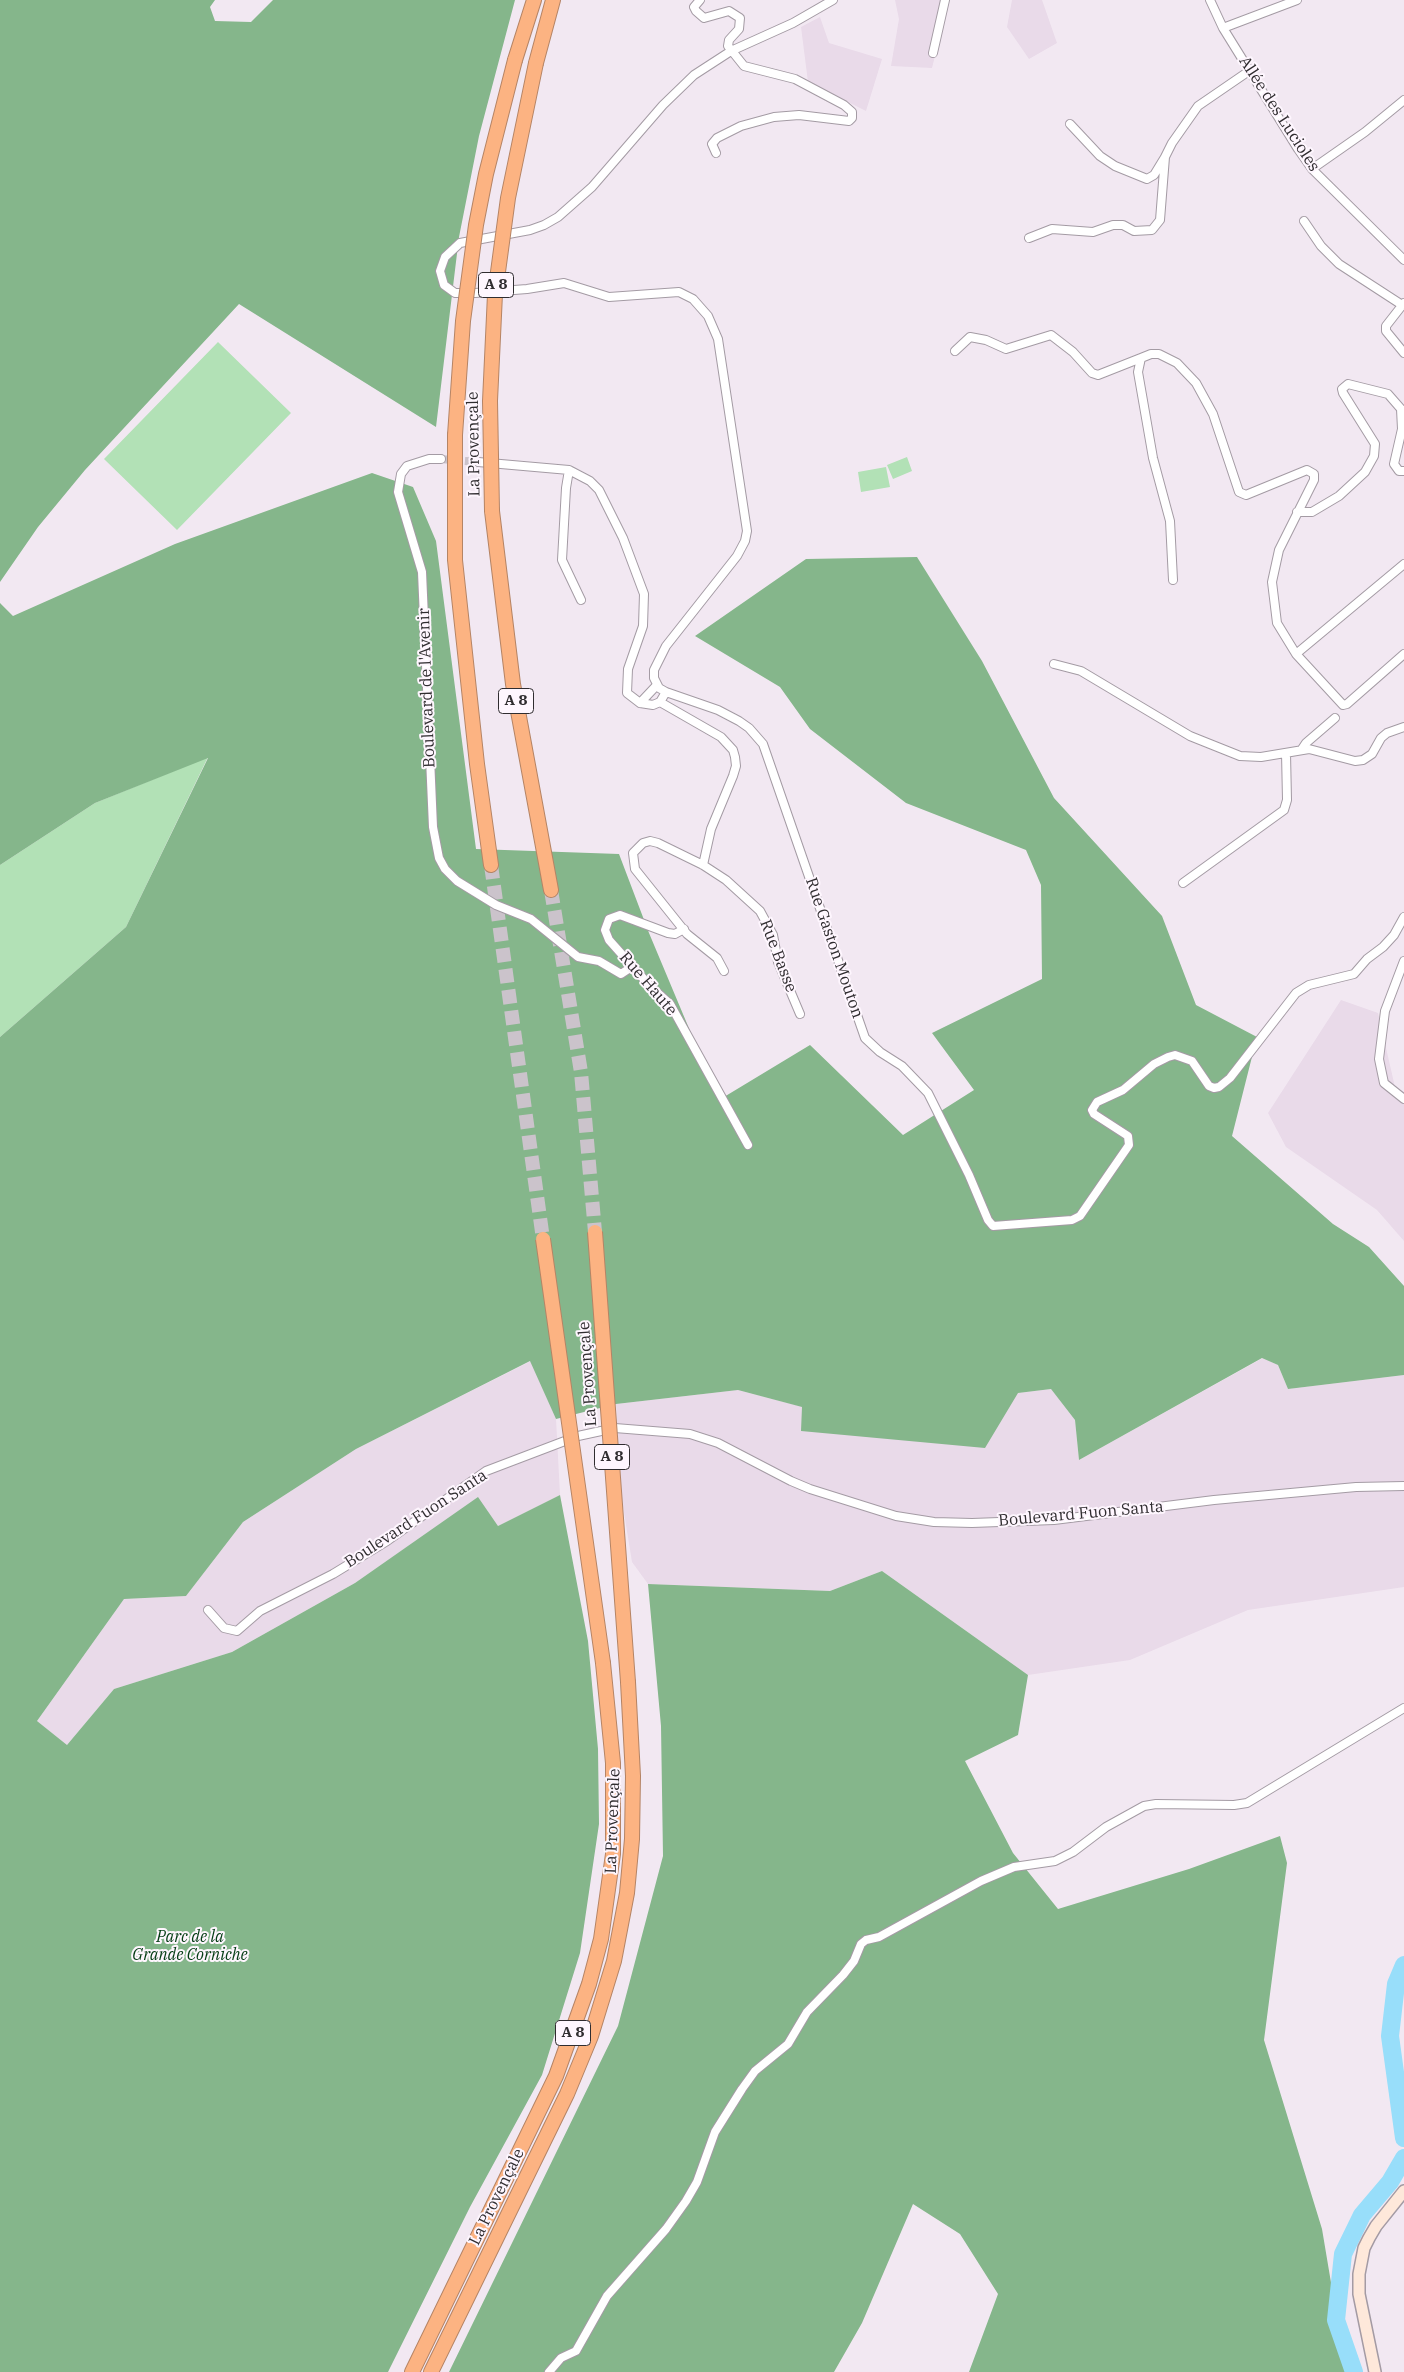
<!DOCTYPE html>
<html>
<head>
<meta charset="utf-8">
<style>
	body { margin:0 }
	canvas { display:block; background:#f2e8f2 }
</style>
</head>
<body>
<canvas width="1404" height="2372"></canvas>
<script>
const c = document.querySelector('canvas').getContext('2d');
c.lineJoin = 'round';
function paint(path, color) {
  c.fillStyle = color;
  c.fill(path, 'evenodd');
}
function poly(rows) {
  const path = new Path2D();
  for (const r of rows) {
    path.moveTo(r[0], r[1]);
    for (let i = 2; i < r.length; i += 2) path.lineTo(r[i], r[i + 1]);
  }
  return path;
}
function stroke(path, color, width, dash) {
  c.strokeStyle = color;
  c.lineWidth = width;
  c.lineCap = dash ? 'butt' : 'round';
  c.setLineDash(dash || []);
  c.stroke(path);
}
function drawText(font, color, halo, rows, align = 'center') {
  c.font = font + ' "IBM Plex Serif",serif';
  c.lineWidth = 4;
  c.setLineDash([]);
  c.textBaseline = 'middle';
  c.strokeStyle = halo;
  c.fillStyle = color;
  for (const [text, x, y, turn = 0] of rows) {
    c.save();
    c.translate(x, y);
    c.rotate((+turn || 0) * Math.PI / 180);
    c.textAlign = isNaN(turn) ? turn : align;
    if (halo) c.strokeText(text, 0, 0);
    c.fillText(text, 0, 0);
    c.restore();
  }
}
const built = poly([
	[895,0,949,0,932,68,891,66,899,19],
	[1012,0,1042,0,1057,43,1029,59,1007,27],
	[820,17,829,43,882,59,866,111,808,82,801,27],
	[1341,1000,1378,1013,1395,1087,1404,1092,1404,1241,1377,1210,1286,1147,1268,1113],
	[1263,1358,1278,1365,1288,1389,1404,1375,1404,1587,1248,1610,1130,1660,1028,1675,882,1571,830,1591,648,1584,632,1562,620,1488,616,1404,738,1390,803,1407,802,1431,1018,1393,1051,1389,1075,1420,1079,1460],
	[531,1361,556,1419,560,1495,498,1526,478,1498,355,1583,232,1652,114,1689,67,1745,37,1721,124,1599,186,1596,243,1522,356,1449]
]);
const green = poly([
	[218,342,291,413,177,530,104,459],
	[907,457,912,471,893,479,887,465],
	[886,467,890,487,861,492,858,472],
	[208,757,126,927,0,1037,0,865,95,803]
]);
const forest = poly([
	[0,0,215,0,210,7,215,21,251,22,273,0,515,0,479,136,459,237,436,427,239,304,85,470,38,527,0,582],
	[372,473,413,487,436,541,476,849,619,854,649,933,719,1100,810,1045,903,1135,974,1090,932,1033,1042,979,1041,885,1026,850,906,803,810,729,780,687,695,636,806,559,917,557,982,661,1054,798,1162,916,1196,1005,1257,1037,1232,1136,1333,1224,1369,1247,1404,1286,1404,1375,1288,1389,1278,1365,1262,1358,1079,1460,1075,1420,1051,1389,1018,1393,985,1448,801,1431,802,1407,738,1390,616,1404,556,1419,530,1361,356,1449,243,1522,186,1596,124,1599,37,1721,67,1745,114,1689,232,1652,355,1583,478,1497,498,1526,560,1495,588,1641,598,1749,599,1824,580,1953,542,2075,470,2207,388,2372,0,2372,0,1037,126,927,208,758,95,803,0,865,0,603,13,616,175,544],
	[882,1571,1028,1675,1018,1735,965,1761,1013,1853,1058,1909,1189,1869,1280,1836,1287,1863,1264,2040,1322,2229,1346,2372,969,2372,998,2294,960,2234,913,2204,862,2323,834,2372,449,2372,618,2026,663,1856,661,1726,648,1584,830,1591]
]);
const river = poly([
	[1404,1965,1396,1984,1390,2036,1404,2138],
	[1354,2372,1336,2320,1343,2254,1362,2215,1390,2182,1404,2158]
]);
const minorTunnel = poly([
	[441,459,478,462]
]);
const motorwayTunnel = poly([
	[491,865,543,1239],
	[551,890,581,1072,595,1232]
]);
const minor = poly([
	[700,0,694,7,696,11,704,18,729,11,740,18,739,29,729,40,728,46,744,66,795,79,844,105,852,112,852,118,849,121,799,115,774,117,741,126,717,138,712,144,716,153],
	[833,0,793,23,731,51,694,75,663,105,592,187,558,217,544,225,530,230,460,243,445,257,440,271,444,285,455,293,475,293,527,289,564,283,609,297,679,292,693,299,708,316,718,339,747,531,745,541,737,556,666,646,654,670,654,678,659,688,666,692,718,710,739,721,749,728,763,744,865,1038,880,1052,902,1066,928,1093,969,1175,988,1220,993,1226,1072,1220,1080,1216,1129,1145,1128,1136,1094,1114,1092,1110,1097,1102,1123,1090,1154,1064,1168,1057,1175,1055,1192,1061,1209,1086,1214,1088,1219,1087,1230,1078,1296,993,1309,985,1354,974,1367,959,1383,947,1394,935,1404,917],
	[1210,0,1223,28,1298,149,1312,169,1404,260],
	[1223,28,1297,0],
	[933,53,945,0],
	[1070,124,1100,156,1115,166,1147,179,1154,175,1165,157],
	[1312,169,1365,132,1404,100],
	[1304,221,1321,246,1339,264,1402,305],
	[1029,238,1052,229,1093,232,1113,225,1123,225,1134,231,1152,230,1160,220,1165,157,1172,143,1198,106,1249,71],
	[1404,303,1386,326,1386,331,1404,353],
	[955,351,970,337,986,340,1006,349,1051,335,1073,352,1092,373,1098,375,1141,358],
	[441,459,429,459,407,466,401,474,398,492,422,572,433,827,439,858,445,869,457,881,496,905,531,919,578,957,599,961,621,974,633,966],
	[478,462,569,470,590,481,599,490,623,538,644,594,643,626,628,669,627,693,640,703,653,705,660,702,666,692],
	[569,470,566,488,562,560,581,600],
	[1297,512,1312,512,1339,496,1365,472,1374,456,1375,444,1343,393,1342,389,1348,384,1388,394,1401,409,1402,429,1394,464,1399,471,1404,471],
	[1173,580,1170,521,1153,458,1138,372,1141,358,1151,354,1159,354,1177,363,1196,383,1213,414,1239,492,1246,495,1307,470,1314,474,1314,480,1279,550,1272,582,1277,623,1296,654,1343,705,1347,704,1404,654],
	[1296,654,1404,564],
	[1054,664,1081,671,1190,736,1240,756,1261,757,1309,749,1355,761,1363,760,1372,754,1381,738,1387,733,1404,727],
	[660,702,721,737,733,750,735,757,736,766,733,776,711,829,703,865],
	[640,703,657,685],
	[1302,749,1306,743,1335,718],
	[1183,883,1284,810,1287,800,1286,753],
	[684,929,675,934,668,933,620,915,609,919,605,930,609,940,650,986,670,1004,748,1145],
	[1404,961,1385,1011,1379,1059,1384,1083,1404,1099],
	[724,971,717,958,687,934,635,869,633,853,643,843,650,841,658,843,703,865,726,880,760,911,773,935,778,962,800,1014],
	[208,1610,224,1628,237,1631,260,1611,333,1574,387,1541,486,1471,578,1436,615,1428,690,1434,718,1443,791,1481,810,1489,896,1516,934,1522,972,1523,1054,1520,1214,1500,1356,1487,1404,1486],
	[549,2372,561,2358,576,2351,607,2296,666,2229,686,2201,697,2182,715,2132,742,2089,755,2071,788,2044,807,2012,843,1975,854,1961,861,1944,866,1940,879,1937,981,1881,1014,1867,1055,1861,1073,1852,1106,1827,1144,1806,1156,1804,1234,1805,1247,1803,1404,1708]
]);
const secondary = poly([
	[1375,2372,1359,2294,1359,2274,1364,2248,1369,2238,1376,2226,1404,2191]
]);
const motorway = poly([
	[515,60,534,0],
	[536,63,553,0],
	[455,435,455,560,477,764,491,865],
	[492,511,513,684,551,890],
	[412,2372,556,2076,589,1984,601,1939,613,1854,613,1763,603,1663],
	[431,2372,567,2094,591,2036,614,1961,627,1893,632,1839,633,1776,628,1682]
]);
const motorwayBridge = poly([
	[455,435,463,321,476,225,486,174,515,60],
	[492,511,490,401,495,294,508,198,536,63],
	[595,1232,628,1682],
	[543,1239,603,1663]
]);
const shields = [
	[496,285,35],
	[516,701,35],
	[612,1457,35],
	[573,2033,35]
];
const shieldNames = [
	["A 8",496,285],
	["A 8",516,701],
	["A 8",612,1457],
	["A 8",573,2033]
];
const streetNames = [
	["Allée des Lucioles",1279,114,57],
	["La Provençale",474,444,-91],
	["Boulevard de l'Avenir",427,688,-92],
	["Rue Gaston Mouton",834,948,71],
	["Rue Basse",778,956,69],
	["Rue Haute",648,984,49],
	["La Provençale",588,1374,-94],
	["Boulevard Fuon Santa",1081,1514,-5],
	["Boulevard Fuon Santa",416,1519,-33],
	["La Provençale",613,1821,-88],
	["La Provençale",497,2197,-64]
];
const parkNames = [
	["Parc de la",190,1937],
	["Grande Corniche",190,1955]
];
paint(built, '#e9dae9');
paint(green, '#b2e1b6');
paint(forest, '#85b68b');
stroke(river, '#98defa', 18);
stroke(minorTunnel, '#cbc3cb', 8, [8, 4]);
stroke(motorwayTunnel, '#cbc3cb', 14, [14, 7]);
stroke(minor, '#a49ba4', 10);
stroke(secondary, '#a49ba4', 14);
stroke(motorway, '#b58465', 16);
stroke(minor, '#fff', 8);
stroke(secondary, '#fee8da', 11);
stroke(motorway, '#fcb382', 14);
stroke(motorwayBridge, '#b58465', 16, []);
stroke(motorwayBridge, '#fcb382', 14);
for (const [x, y, w] of shields) {
  const box = new Path2D();
  box.roundRect(x - w / 2, y - 12.5, w, 25, 4);
  c.fillStyle = '#fef6fe';
  c.fill(box);
  stroke(box, '#302d30', 1);
}
drawText('bold 15px', '#302d30', null, shieldNames);
drawText('16px', '#302d30', '#fef6fe', streetNames);
drawText('italic 16px', '#033c13', '#fef6fe', parkNames);
</script>
</body>
</html>
